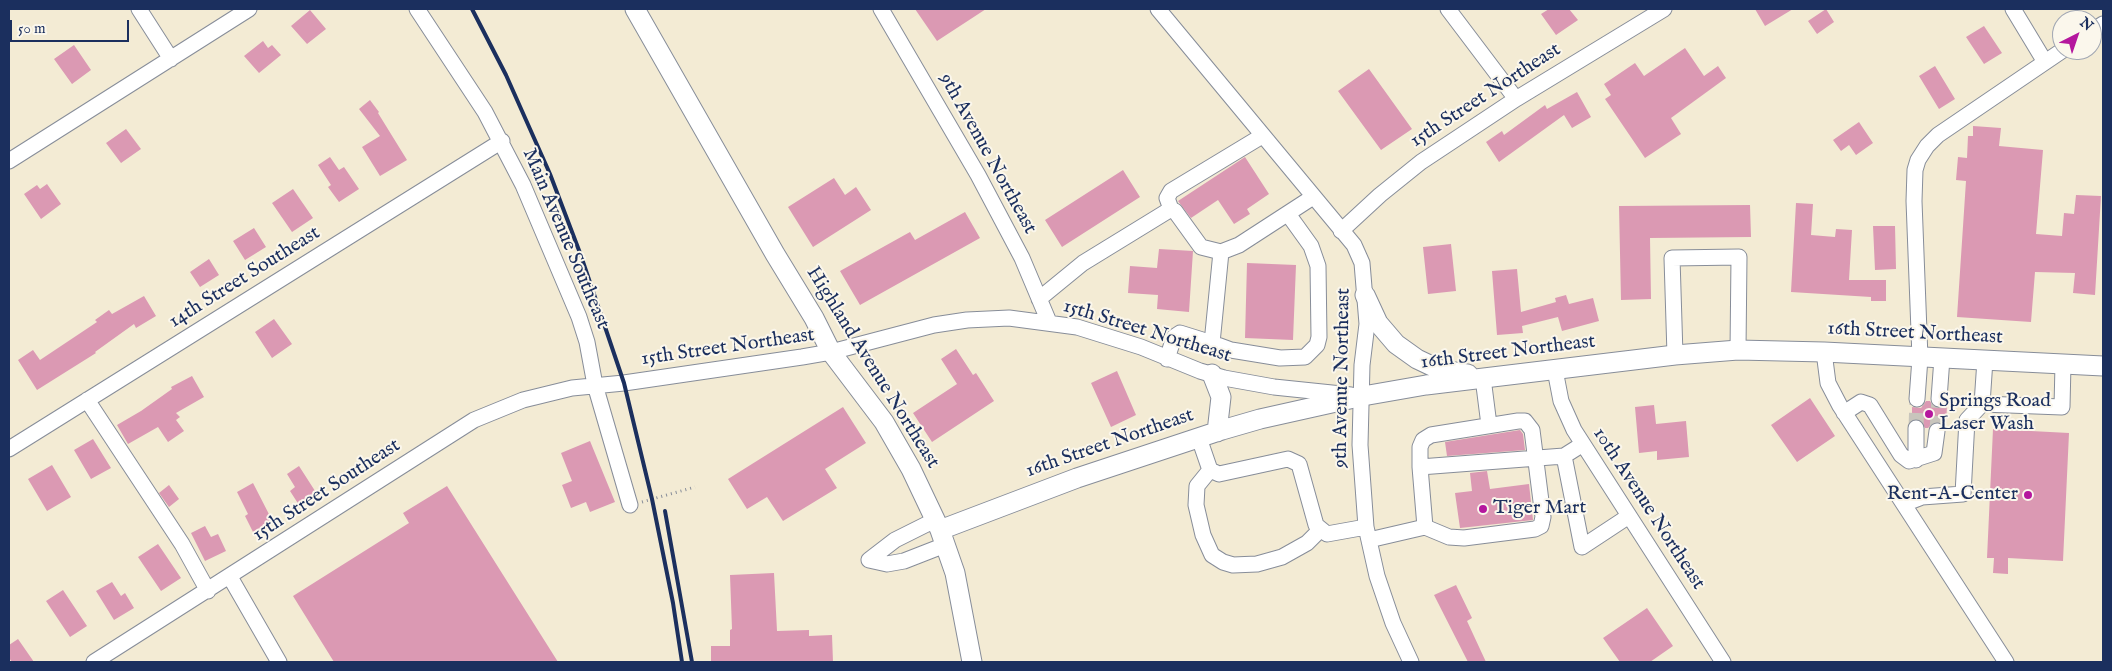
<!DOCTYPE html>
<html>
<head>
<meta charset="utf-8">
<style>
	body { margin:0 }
	#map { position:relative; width:2112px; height:671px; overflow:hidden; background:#f3ebd4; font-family:"IM FELL English",serif }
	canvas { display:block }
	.frame { position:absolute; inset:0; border:10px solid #1b2f5e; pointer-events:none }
	.north { position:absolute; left:2052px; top:10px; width:50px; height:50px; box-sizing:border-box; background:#fbf7ec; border:1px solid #a1a7b3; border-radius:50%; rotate:41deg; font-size:14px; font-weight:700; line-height:20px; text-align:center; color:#1b2f5e }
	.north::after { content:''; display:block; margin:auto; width:18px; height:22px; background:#b5179e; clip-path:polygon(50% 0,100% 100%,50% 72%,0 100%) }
	.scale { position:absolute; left:10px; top:20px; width:119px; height:22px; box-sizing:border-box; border:2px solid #1b2f5e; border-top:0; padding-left:6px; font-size:15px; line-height:18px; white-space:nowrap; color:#1b2f5e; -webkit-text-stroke:4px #fbf7ec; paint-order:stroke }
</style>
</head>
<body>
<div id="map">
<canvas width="2112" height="671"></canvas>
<div class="frame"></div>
<div class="north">N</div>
<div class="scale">50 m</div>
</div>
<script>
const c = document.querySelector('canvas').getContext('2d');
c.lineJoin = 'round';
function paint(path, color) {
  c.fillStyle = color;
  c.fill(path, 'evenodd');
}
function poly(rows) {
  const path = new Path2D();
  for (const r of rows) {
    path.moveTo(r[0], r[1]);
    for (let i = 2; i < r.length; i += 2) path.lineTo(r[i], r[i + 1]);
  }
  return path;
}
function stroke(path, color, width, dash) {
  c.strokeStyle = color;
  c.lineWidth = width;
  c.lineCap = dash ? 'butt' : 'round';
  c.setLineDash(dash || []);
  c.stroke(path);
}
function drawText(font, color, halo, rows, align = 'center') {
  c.font = font + ' "IM FELL English",serif';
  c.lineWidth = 4;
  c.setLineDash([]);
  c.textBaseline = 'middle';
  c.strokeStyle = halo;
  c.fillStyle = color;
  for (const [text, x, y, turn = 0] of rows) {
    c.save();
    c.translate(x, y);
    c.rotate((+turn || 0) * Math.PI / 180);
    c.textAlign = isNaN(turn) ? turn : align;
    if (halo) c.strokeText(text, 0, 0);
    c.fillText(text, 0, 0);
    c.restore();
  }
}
const building = poly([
	[915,9,986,9,937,41],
	[1549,9,1569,9,1578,20,1556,35,1541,14],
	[1755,9,1793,9,1765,26],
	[1826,9,1834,22,1817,34,1808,21],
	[310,10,326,29,307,44,291,26],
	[1984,26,2002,53,1984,64,1966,37],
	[263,41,268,48,272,45,281,55,259,73,244,56],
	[74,45,91,70,72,84,54,59],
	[1685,48,1704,76,1718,66,1726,78,1671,118,1681,134,1645,158,1605,99,1611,95,1604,84,1635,63,1644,76],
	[1935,66,1955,99,1939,109,1919,76],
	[1369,69,1412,129,1381,150,1338,91],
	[1577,92,1591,117,1572,128,1564,115,1499,162,1486,142,1502,131,1504,135,1545,105,1547,109],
	[370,100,379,112,378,113,407,160,380,176,362,147,380,136,359,109],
	[1859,122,1873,143,1856,155,1849,145,1841,151,1833,140],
	[1973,126,2001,128,1999,146,2043,150,2036,234,2062,236,2064,213,2074,214,2076,195,2101,196,2095,295,2073,293,2075,273,2035,272,2031,322,1957,317,1966,181,1956,180,1958,157,1967,158,1968,136,1973,136],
	[126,129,141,149,121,163,106,143],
	[330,157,339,170,344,167,359,189,339,202,328,187,331,185,318,165],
	[1245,157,1269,194,1247,209,1250,214,1234,224,1218,200,1191,218,1178,201],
	[1123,170,1140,197,1062,247,1045,220],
	[834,178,845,195,856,187,871,210,813,247,788,207],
	[47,184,61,204,41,219,24,194,37,185,40,189],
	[293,189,313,218,292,232,272,203],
	[1796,203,1813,204,1811,235,1835,237,1836,229,1852,230,1849,280,1886,280,1886,301,1871,301,1871,297,1791,292],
	[1750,205,1751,237,1650,238,1651,299,1621,300,1619,206],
	[965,212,980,238,860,305,840,271,910,232,915,240],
	[1873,226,1895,226,1896,269,1875,270],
	[254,228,266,247,245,260,233,241],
	[1451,244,1456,291,1428,294,1423,247],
	[1159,249,1193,251,1189,312,1157,309,1158,295,1128,293,1130,266,1157,268],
	[209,259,219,275,200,287,190,272],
	[1247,263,1296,265,1293,340,1245,338],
	[1517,269,1521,312,1556,302,1555,298,1566,295,1569,304,1593,298,1599,321,1562,331,1558,317,1522,326,1523,333,1497,335,1492,271],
	[144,296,156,316,136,328,134,324,95,352,96,353,37,390,18,360,33,350,40,360,97,322,95,320,109,310,112,314],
	[274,319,292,344,272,358,255,332],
	[956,349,973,375,976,373,994,401,932,442,913,413,957,384,941,359],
	[1117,371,1136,415,1111,427,1091,383],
	[192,376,204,397,176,413,180,417,176,420,184,431,168,442,158,427,128,444,117,425,141,411,172,389,171,387],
	[1810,398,1835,436,1797,462,1771,425],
	[1926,401,1930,401,1933,406,1938,408,1943,407,1947,404,1946,427,1938,422,1933,423,1928,428,1925,428,1920,420,1912,420,1912,407,1921,408],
	[1654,405,1656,424,1686,421,1689,457,1657,460,1657,451,1639,453,1635,407],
	[843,407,866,443,825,469,837,488,783,521,767,497,747,509,728,479],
	[1993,429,2069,433,2063,561,2008,558,2008,574,1993,573,1994,558,1987,558],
	[1520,430,1523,434,1525,450,1447,456,1445,442],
	[93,439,111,468,91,479,74,450],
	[590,441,615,502,590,512,586,502,571,508,562,485,572,481,561,453],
	[52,465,71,497,47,511,28,479],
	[299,466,317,494,299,505,290,491,295,487,287,474],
	[1487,471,1490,489,1529,484,1533,520,1460,528,1455,493,1472,491,1470,473],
	[253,483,273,522,253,532,245,516,248,514,237,492],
	[169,485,179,499,169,507,159,493],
	[447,486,558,662,334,662,293,596,409,523,403,513],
	[205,526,211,537,218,534,226,551,205,561,191,533],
	[158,544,181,578,161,591,138,557],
	[774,573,777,631,809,630,809,636,832,635,833,662,711,662,711,646,730,646,730,630,732,629,730,575],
	[112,582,121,596,125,593,134,608,114,620,96,591],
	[1456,585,1472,618,1467,621,1486,662,1468,662,1434,595],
	[63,590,87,626,70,637,46,601],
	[1647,608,1673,646,1650,662,1620,662,1603,638],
	[18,639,34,662,12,662,9,658,9,645]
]);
const minorTunnel = poly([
	[1916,428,1917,399],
	[1937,431,1939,399]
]);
const path = poly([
	[642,502,695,487]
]);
const minor = poly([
	[139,9,171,59],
	[417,9,485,112,523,185,579,317,587,342,595,385,630,505],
	[881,9,978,175,1022,258,1049,322],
	[1158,9,1354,245,1362,263,1367,324,1362,365,1360,445,1366,527,1377,576,1393,623,1411,662],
	[1448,9,1516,99],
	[2013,9,2045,62],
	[2092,31,2103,24],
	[9,161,249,9],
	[1171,209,1167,198,1171,191,1262,136],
	[1341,231,1380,195,1421,162,1516,99,1664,9],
	[1039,299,1083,263,1171,209,1175,211,1201,247,1221,252,1239,245,1313,197],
	[1212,343,1231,350,1280,358,1305,357,1317,345,1319,337,1318,266,1311,246,1288,214],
	[1824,352,1828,383,1840,406,2006,662],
	[1675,355,1672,258,1739,257,1738,350],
	[1167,359,1174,337,1180,333,1212,343,1221,252],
	[1985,360,1982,404,2062,407,2063,364],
	[1555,370,1561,401,1574,430,1723,662],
	[1483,378,1489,425],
	[1917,399,1920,358,1914,201,1915,170,1918,160,1927,146,1938,135,2063,50],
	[1939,399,1942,358],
	[87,400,182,544,208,591],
	[1844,413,1861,402,1870,405,1901,455,1909,461,1934,453,1937,431],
	[1199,438,1210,470,1219,474,1288,459,1299,464,1316,525,1327,534,1366,527],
	[9,449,502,141],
	[1564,456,1582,547,1629,516],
	[1916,460,1916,428],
	[1420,467,1420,447,1423,440,1431,435,1518,421,1525,421,1532,430,1543,517,1541,526,1535,529,1464,538,1449,537,1425,527],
	[1210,470,1197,486,1196,505,1203,535,1212,555,1223,562,1233,565,1257,564,1282,557,1307,543,1321,529],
	[1904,504,1922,497,1963,494,1967,420,1982,404],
	[1369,540,1425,527,1420,467,1564,456,1583,444],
	[869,560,887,564,904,561,945,545],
	[869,560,895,540,935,520],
	[230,577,279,662],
	[94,662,474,420,523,400,572,388,624,383,802,357,831,352,934,325,967,320,1009,318,1077,327,1141,347,1200,371,1224,378,1274,387,1351,395]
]);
const major = poly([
	[635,9,775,254,814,318,831,352,884,422,911,469,940,530,955,573,972,662],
	[1365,295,1378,323,1396,344,1417,359,1438,369,1468,374],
	[1212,374,1221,397,1217,432],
	[940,530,1077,478,1222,430,1260,419,1363,396,1426,385,1675,355,1738,350,1824,352,2103,366]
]);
const rail = poly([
	[472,9,506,75,550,174,580,253,624,383,652,499,673,603,682,662],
	[665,511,692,662]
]);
const markers = [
	[1929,414,5,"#b5179e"],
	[2028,495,5,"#b5179e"],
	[1483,509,5,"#b5179e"]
];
const streetNames = [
	["15th Street Northeast",1486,96,-33],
	["9th Avenue Northeast",987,154,61],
	["Main Avenue Southeast",565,239,67],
	["14th Street Southeast",245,278,-32],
	["15th Street Northeast",1147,332,17],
	["16th Street Northeast",1915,334,3],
	["15th Street Northeast",728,348,-8],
	["16th Street Northeast",1508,353,-7],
	["Highland Avenue Northeast",872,368,58],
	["9th Avenue Northeast",1343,378,-89],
	["16th Street Northeast",1110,444,-19],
	["15th Street Southeast",327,491,-33],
	["10th Avenue Northeast",1648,509,57]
];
const poiNames = [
	["Springs Road",1939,402],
	["Laser Wash",1939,425],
	["Rent-A-Center",2018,495,"right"],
	["Tiger Mart",1493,509]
];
paint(building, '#db99b3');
stroke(minorTunnel, '#c8c5bc', 15, [15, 8]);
stroke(minor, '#878d99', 17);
stroke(major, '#878d99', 21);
stroke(path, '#878d99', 3, [1, 4]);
stroke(minor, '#fff', 15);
stroke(major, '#fff', 19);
stroke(rail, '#1b2f5e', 4);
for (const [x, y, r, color] of markers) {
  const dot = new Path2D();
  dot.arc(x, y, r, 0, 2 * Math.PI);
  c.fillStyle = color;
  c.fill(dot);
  stroke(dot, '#fbf7ec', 2);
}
drawText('20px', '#1b2f5e', '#fbf7ec', streetNames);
drawText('20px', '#1b2f5e', '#fbf7ec', poiNames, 'left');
</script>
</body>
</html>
